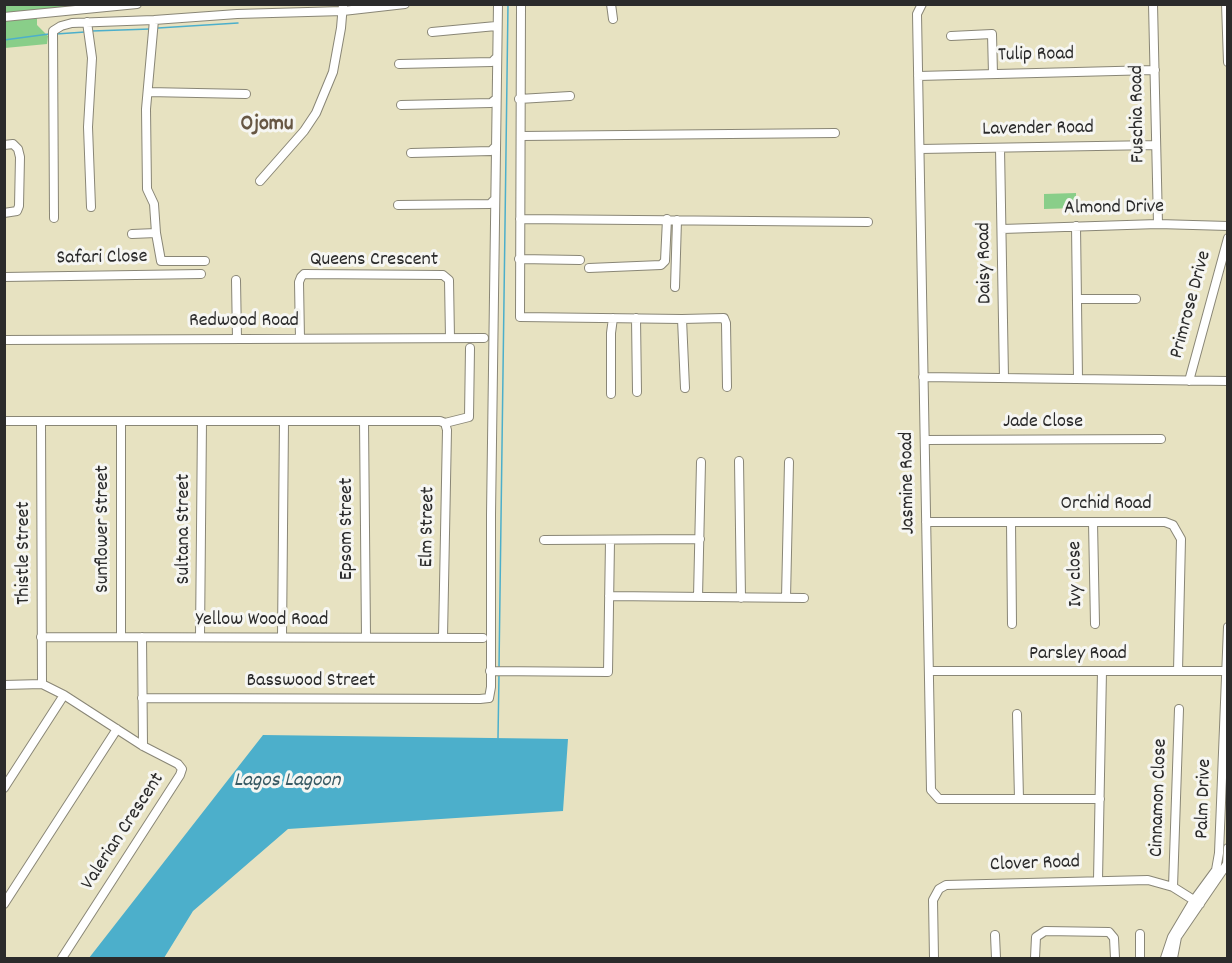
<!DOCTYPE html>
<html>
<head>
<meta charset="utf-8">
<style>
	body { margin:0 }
	#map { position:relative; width:1232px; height:963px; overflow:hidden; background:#e7e2c1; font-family:Dekko,sans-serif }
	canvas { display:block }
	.frame { position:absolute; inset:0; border:6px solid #2b2b2b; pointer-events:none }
</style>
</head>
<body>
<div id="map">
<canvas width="1232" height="963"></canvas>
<div class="frame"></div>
</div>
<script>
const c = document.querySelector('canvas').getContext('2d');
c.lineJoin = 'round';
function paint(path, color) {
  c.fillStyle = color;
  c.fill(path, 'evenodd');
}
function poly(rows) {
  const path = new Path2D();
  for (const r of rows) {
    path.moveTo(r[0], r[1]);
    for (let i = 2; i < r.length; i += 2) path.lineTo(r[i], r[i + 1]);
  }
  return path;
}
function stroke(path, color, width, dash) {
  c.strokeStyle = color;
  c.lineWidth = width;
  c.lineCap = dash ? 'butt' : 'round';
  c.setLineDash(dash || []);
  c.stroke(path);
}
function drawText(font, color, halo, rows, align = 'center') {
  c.font = font + ' Dekko,sans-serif';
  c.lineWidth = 6;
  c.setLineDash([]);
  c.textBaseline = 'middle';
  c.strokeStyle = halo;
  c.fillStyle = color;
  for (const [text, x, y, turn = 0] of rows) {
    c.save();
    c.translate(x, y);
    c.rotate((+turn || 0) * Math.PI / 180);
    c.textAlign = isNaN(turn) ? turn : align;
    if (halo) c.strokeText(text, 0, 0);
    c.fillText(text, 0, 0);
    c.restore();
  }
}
const green = poly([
	[5,5,108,5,37,15,37,25,48,36,47,44,5,48],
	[1076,193,1076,208,1044,209,1044,194]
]);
const water = poly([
	[263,735,568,739,563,811,288,829,193,911,164,958,89,958]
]);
const stream = poly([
	[158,28,238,23],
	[92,31,150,29],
	[56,34,85,32],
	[4,40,49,34],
	[499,667,508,4],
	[498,738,499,674]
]);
const minor = poly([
	[521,4,520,317,682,319,724,318,726,323,727,387],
	[611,4,613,19],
	[922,4,917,14,931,790,939,799,1100,799],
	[1153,4,1158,224],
	[1226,4,1228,62],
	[4,17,137,4],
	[87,22,92,58,88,127,91,207],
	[432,32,496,26],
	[951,36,992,34,993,74],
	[399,64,492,62,496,58],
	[918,76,1155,70],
	[148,92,246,94],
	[519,99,570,96],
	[401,105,491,103,496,99],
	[521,136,835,133],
	[4,145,13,144,18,149,20,157,19,206,17,211,4,213],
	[1000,148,1004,378],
	[920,149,1156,145],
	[411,153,491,151,495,147],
	[260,181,304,131,316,113,333,72,341,28,343,4],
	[398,205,490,204,494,200],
	[54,218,53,31,61,26,72,23,154,20,237,14,343,11,405,4],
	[520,219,868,222],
	[1076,226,1078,379],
	[1002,229,1158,224,1228,226],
	[156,233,161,261,205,261],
	[132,234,156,233,154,204,147,189,146,109,154,20],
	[519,259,580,260],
	[589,268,661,265,665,261,667,219],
	[4,277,201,274],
	[236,280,237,339],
	[675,287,677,220],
	[1077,299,1136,299],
	[636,318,637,392],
	[682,319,685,388],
	[300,339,299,282,301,277,304,274,443,275,449,280,450,338],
	[4,340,484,338],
	[923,377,1228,381],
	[1189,381,1228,238],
	[611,394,611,333,613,318],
	[4,421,440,421,445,423,447,430,443,637],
	[121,421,121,637],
	[364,421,366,637],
	[41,422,42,684],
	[445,423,469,417,470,348],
	[925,440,1161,439],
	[739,461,741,598],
	[926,522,1165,522,1173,525,1181,539,1178,671],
	[1011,522,1012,624],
	[1093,522,1095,624],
	[544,540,700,539],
	[609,596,804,598],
	[698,597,701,462],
	[786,598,789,462],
	[41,637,483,638],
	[142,637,143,746],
	[200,637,202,421],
	[282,637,284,421],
	[490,671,608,672,610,541],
	[929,671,1228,671],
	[4,685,42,684,64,695,143,746,178,764,182,769,180,775,62,958],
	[142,698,480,699,489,698,491,687,491,515,498,4],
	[1017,714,1019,799],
	[4,788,64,695],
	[1098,880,1102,671],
	[1173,887,1179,709],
	[4,904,117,729],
	[995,935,996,958],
	[934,958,933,900,939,889,946,885,1148,880,1173,887,1200,904],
	[1035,958,1036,937,1045,931,1109,932,1114,938,1115,958],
	[1140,958,1140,934],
	[1165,958,1172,937,1194,900,1216,870,1219,853,1228,627],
	[1173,958,1177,937,1227,864,1228,848]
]);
const streetNames = [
	["Tulip Road",1036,56,-1],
	["Fuschia Road",1139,114,-91],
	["Lavender Road",1038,130,-1],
	["Almond Drive",1114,209,-1],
	["Safari Close",102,259,-1],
	["Queens Crescent",374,261],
	["Daisy Road",986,263,-91],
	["Primrose Drive",1192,305,-75],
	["Redwood Road",244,322],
	["Jade Close",1043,423],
	["Jasmine Road",909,483,-91],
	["Orchid Road",1106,505],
	["Elm Street",429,527,-89],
	["Sunflower Street",104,529,-90],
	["Sultana Street",185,529,-90],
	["Epsom Street",348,529,-90],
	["Thistle Street",25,553,-90],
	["Ivy close",1077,574,-91],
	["Yellow Wood Road",262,621],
	["Parsley Road",1078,655],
	["Basswood Street",311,682],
	["Cinnamon Close",1160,798,-88],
	["Palm Drive",1205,799,-88],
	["Valerian Crescent",124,832,-57],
	["Clover Road",1035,865,-2]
];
const waterNames = [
	["Lagos Lagoon",287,782]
];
const quarterNames = [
	["Ojomu",267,126]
];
paint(green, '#89ce89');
paint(water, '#4cafcb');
stroke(stream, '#4cafcb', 1.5);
stroke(minor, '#898676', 10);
stroke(minor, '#fff', 8);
drawText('20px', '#2b2b2b', '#f6f6f2', streetNames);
drawText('italic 21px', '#375963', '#f6f6f2', waterNames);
drawText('bold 22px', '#675744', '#f6f6f2', quarterNames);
</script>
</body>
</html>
